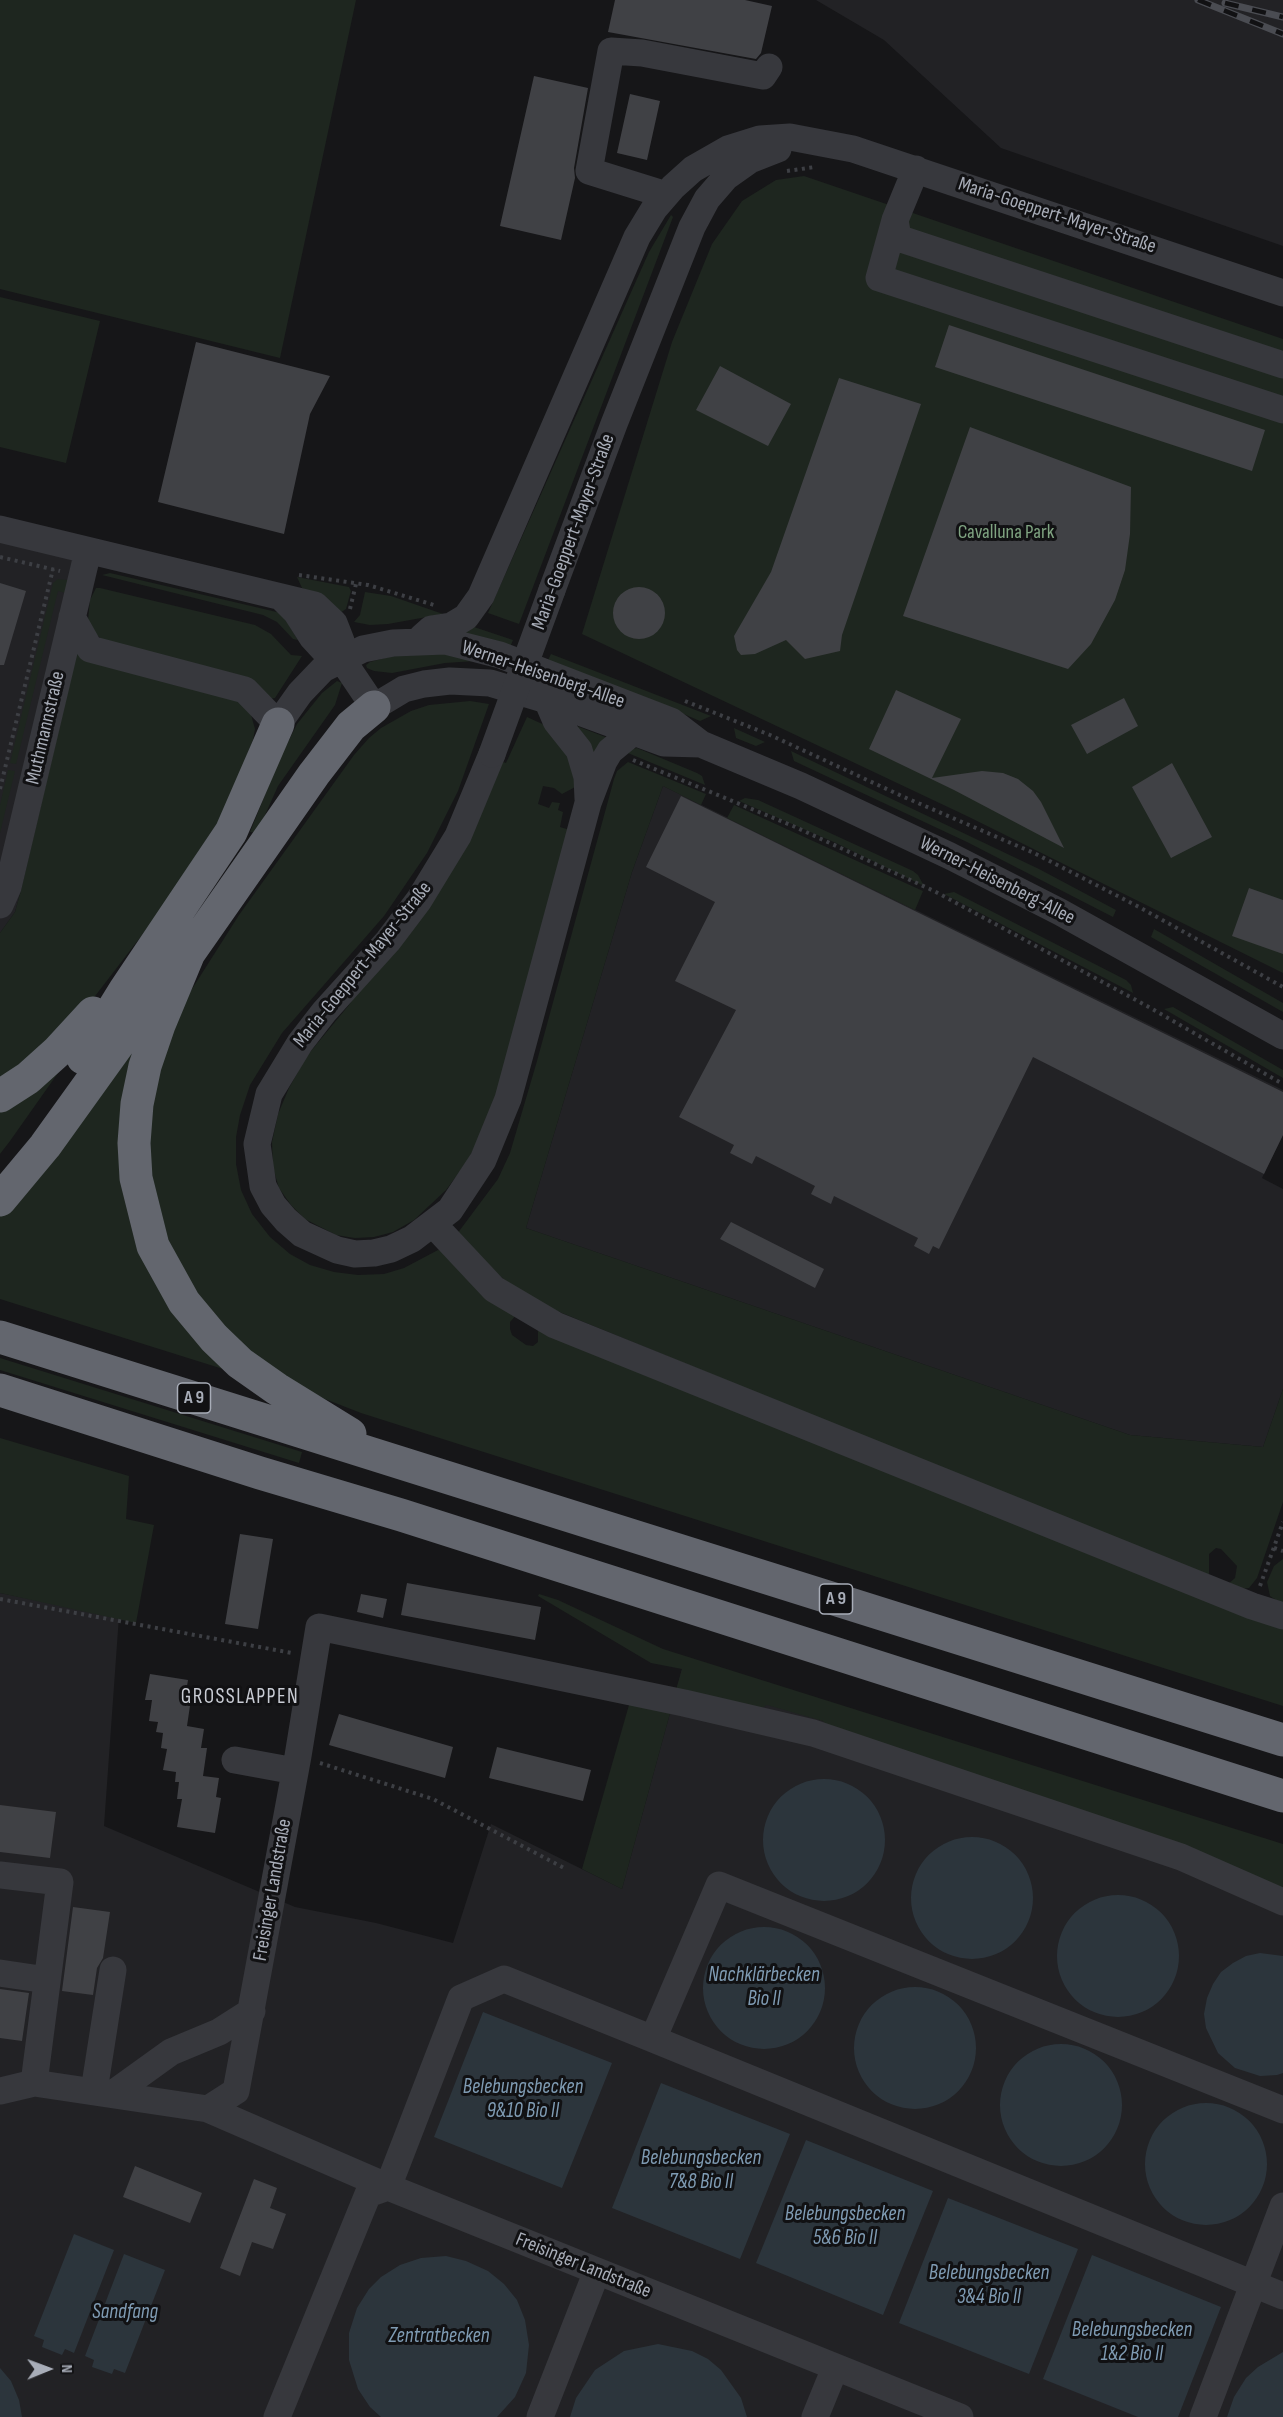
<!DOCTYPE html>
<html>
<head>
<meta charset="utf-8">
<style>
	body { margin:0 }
	#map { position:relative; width:1283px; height:2417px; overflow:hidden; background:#161618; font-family:"Sofia Sans Condensed",sans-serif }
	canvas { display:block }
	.north { position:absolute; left:18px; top:2339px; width:60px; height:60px; -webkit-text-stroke:4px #111113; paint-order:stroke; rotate:89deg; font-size:16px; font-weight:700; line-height:24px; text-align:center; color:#a8adb8 }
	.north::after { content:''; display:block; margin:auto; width:21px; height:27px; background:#a8adb8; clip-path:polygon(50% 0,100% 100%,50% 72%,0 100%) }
</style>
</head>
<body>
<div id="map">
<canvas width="1283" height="2417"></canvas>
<div class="north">N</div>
</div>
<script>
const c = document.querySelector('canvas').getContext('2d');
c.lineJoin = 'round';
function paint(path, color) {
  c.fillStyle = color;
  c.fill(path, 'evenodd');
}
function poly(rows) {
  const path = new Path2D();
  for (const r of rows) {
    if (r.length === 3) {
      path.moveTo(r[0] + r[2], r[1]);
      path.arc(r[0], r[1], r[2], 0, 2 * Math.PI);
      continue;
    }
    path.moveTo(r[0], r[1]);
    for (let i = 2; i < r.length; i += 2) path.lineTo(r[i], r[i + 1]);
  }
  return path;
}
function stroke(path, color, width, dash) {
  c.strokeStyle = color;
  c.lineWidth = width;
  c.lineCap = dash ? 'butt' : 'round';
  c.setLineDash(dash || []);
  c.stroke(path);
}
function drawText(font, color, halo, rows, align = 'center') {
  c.font = font + ' "Sofia Sans Condensed",sans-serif';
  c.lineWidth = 6;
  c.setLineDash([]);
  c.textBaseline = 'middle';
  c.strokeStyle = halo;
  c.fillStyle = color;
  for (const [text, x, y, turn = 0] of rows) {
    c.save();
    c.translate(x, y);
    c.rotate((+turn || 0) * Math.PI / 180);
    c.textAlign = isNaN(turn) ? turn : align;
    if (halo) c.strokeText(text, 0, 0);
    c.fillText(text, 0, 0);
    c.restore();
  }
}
const built = poly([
	[816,0,1283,0,1283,246,1001,148,884,40],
	[0,540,81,560,77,652,20,894,15,912,0,933],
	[663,786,1283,1090,1283,1135,1262,1178,1283,1189,1283,1389,1263,1447,1130,1435,526,1228,632,872],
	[0,1593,119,1616,104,1826,295,1907,376,1923,453,1943,491,1824,622,1889,682,1669,1283,1889,1283,2417,0,2417]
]);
const green = poly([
	[0,0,356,0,280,358,0,289],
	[804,176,1283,339,1283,973,969,817,582,634,672,342,712,244,742,201,776,180],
	[671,215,673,217,519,624,488,613,649,252],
	[0,297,100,321,66,463,0,447],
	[110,573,281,613,298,640,293,639,277,622,263,615,102,575],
	[297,577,349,587,351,591,346,609,340,613,302,588],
	[58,579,68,580,66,593,58,591,16,764,10,763,53,583],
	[96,588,100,588,255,625,271,634,291,655,302,656,275,698,269,699,102,639,95,634,88,620,90,600],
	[365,592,391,596,443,614,388,624,370,625,354,622,360,615],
	[468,625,513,640,510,647,464,635],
	[436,651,475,661,445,663,392,673,374,671,367,668,366,665,370,662,407,652],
	[77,652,233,696,250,711,255,729,253,740,228,803,218,822,152,922,79,1017,0,1085,0,933,15,912,20,894],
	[551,654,711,716,700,721,658,703,547,662],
	[337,681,342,683,335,705,278,786,257,833,250,832,279,760,297,724,322,693],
	[470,701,489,704,458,791,427,853,384,916,282,1033,250,1085,240,1115,236,1137,236,1164,241,1190,252,1214,270,1237,290,1254,310,1265,334,1272,358,1275,384,1274,404,1268,438,1250,443,1251,518,1313,510,1322,510,1329,512,1335,526,1345,533,1346,538,1342,538,1322,1283,1628,1283,1706,361,1413,325,1399,285,1380,213,1321,169,1254,149,1186,146,1107,185,1000,239,915,354,755,369,738,381,728,411,711,429,705],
	[527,717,551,728,561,738,579,785,562,794,554,788,543,786,538,804,549,808,552,802,560,803,558,810,563,812,560,827,570,830,507,1063,484,1130,466,1163,446,1190,414,1220,393,1232,374,1237,355,1238,336,1235,305,1219,291,1205,279,1188,273,1168,272,1142,278,1114,289,1088,306,1057,349,1005,500,761,506,763],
	[574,725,608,738,595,760],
	[734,728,765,742,756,746,736,738],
	[637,748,697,773,702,776,705,785,623,751],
	[791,751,1039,869,1116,910,1113,917,967,842,794,761],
	[628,762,706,794,701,805,663,786,632,872,526,1228,1130,1435,1263,1447,1283,1389,1283,1502,1257,1578,1249,1588,1241,1589,1227,1585,1235,1578,1237,1566,1221,1549,1216,1548,1209,1554,1209,1578,557,1311,519,1291,492,1270,457,1234,498,1179,510,1153,537,1061,614,779,617,771],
	[8,770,15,771,0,833,0,805],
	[745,798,758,800,913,871,918,875,924,886,836,843,739,801],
	[734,805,923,891,915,910,727,818],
	[954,892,1126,980,1131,985,1133,993,944,894],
	[1154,929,1283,1003,1283,1012,1151,937],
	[1173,1007,1283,1070,1283,1078,1164,1009],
	[135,1028,122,1143,223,1369,0,1299,0,1215],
	[82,1039,10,1141,0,1154,0,1107],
	[0,1358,302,1452,299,1463,0,1370],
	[0,1438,129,1476,126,1519,154,1525,136,1623,0,1593],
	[1283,1559,1283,1605,1270,1596,1267,1582,1274,1566],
	[539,1594,558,1600,663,1649,1283,1844,1283,1889,829,1729,823,1721,767,1705,758,1710,676,1690,682,1669,651,1663,538,1596],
	[631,1698,672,1706,622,1889,582,1869]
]);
const water = poly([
	[824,1840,61],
	[972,1898,61],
	[1118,1956,61],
	[764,1988,61],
	[1260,1953,1283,1956,1283,2073,1277,2075,1260,2076,1235,2068,1218,2053,1206,2028,1204,2014,1207,1998,1213,1984,1221,1972,1233,1963,1246,1956],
	[915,2048,61],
	[483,2012,612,2063,562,2188,434,2137],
	[1061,2105,61],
	[661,2083,790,2134,740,2259,612,2208],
	[1206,2164,61],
	[806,2140,933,2191,883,2315,756,2263],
	[948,2198,1078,2249,1029,2374,899,2323],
	[74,2234,114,2250,74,2353,65,2349,62,2355,42,2347,44,2340,34,2336],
	[124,2254,165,2270,125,2373,114,2369,112,2374,92,2367,94,2360,85,2356],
	[1092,2255,1221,2307,1178,2417,1138,2417,1043,2379],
	[446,2256,466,2261,488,2271,504,2284,517,2300,525,2320,529,2345,526,2373,515,2397,497,2417,381,2417,370,2407,358,2389,349,2360,349,2333,357,2308,369,2289,381,2277,400,2265,421,2258],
	[658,2344,692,2351,708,2359,721,2370,741,2398,747,2417,570,2417,576,2398,595,2370,624,2351],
	[1283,2352,1283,2417,1227,2417,1234,2397,1246,2378,1258,2367],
	[0,2368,11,2381,19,2400,22,2417,0,2417]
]);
const building = poly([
	[615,0,745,0,772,6,761,53,756,59,608,32],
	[534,76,588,88,574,168,575,178,561,240,500,226],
	[630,94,660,101,647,160,617,153],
	[949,325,1265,430,1252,471,935,367],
	[196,342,330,376,310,414,284,534,158,502],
	[720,366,791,404,768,446,696,410],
	[839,378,921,404,842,635,840,651,805,659,786,640,755,654,741,655,737,650,734,636,771,572],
	[970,427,1131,487,1130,534,1125,570,1115,600,1091,644,1068,669,903,616],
	[0,583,26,591,4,665,0,665],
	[639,613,26],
	[896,690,961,719,932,778,982,771,1003,773,1018,779,1033,791,1041,802,1064,848,954,790,869,749],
	[1124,698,1138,726,1087,754,1071,725],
	[1172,763,1212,837,1171,858,1132,787],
	[681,796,1283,1092,1283,1135,1264,1174,1033,1057,939,1249,933,1246,929,1254,914,1246,918,1238,834,1196,831,1204,811,1194,815,1186,756,1156,752,1164,730,1153,734,1145,679,1117,736,1010,675,981,715,902,646,867],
	[1249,888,1283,900,1283,954,1232,936],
	[731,1222,824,1269,815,1288,720,1239],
	[240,1534,273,1539,258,1629,225,1624],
	[407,1583,541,1607,535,1640,401,1615],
	[361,1594,387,1599,383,1618,357,1612],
	[150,1674,188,1680,185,1698,191,1699,187,1726,204,1729,201,1748,207,1748,203,1776,219,1778,216,1797,221,1798,215,1833,177,1827,182,1799,177,1799,179,1782,175,1782,176,1772,163,1770,167,1749,161,1748,163,1733,156,1732,158,1722,149,1721,152,1700,145,1700],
	[339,1714,453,1747,445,1778,329,1745],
	[497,1747,591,1770,583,1801,489,1778],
	[0,1805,56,1812,50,1858,0,1852],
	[73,1907,110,1912,103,1958,97,1968,93,1995,62,1991],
	[0,1989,29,1993,22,2041,0,2038],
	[135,2166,202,2193,190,2223,123,2197],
	[254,2179,277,2188,270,2208,286,2214,273,2249,252,2242,240,2276,220,2268]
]);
const path = poly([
	[787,171,815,167],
	[0,557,60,571],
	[299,575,368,585,434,605],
	[350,609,356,584],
	[685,701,770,735,904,797,1034,853,1139,907,1283,987],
	[633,760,793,826,934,891,1147,1006,1283,1084],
	[0,789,53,569],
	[1274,1548,1283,1551],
	[1260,1586,1283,1522],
	[0,1599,292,1653],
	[320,1763,433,1799,564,1868]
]);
const minor = poly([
	[916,169,895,220,879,278,1283,410],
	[666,195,589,171,611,51,642,53,763,76,769,67],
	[895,220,898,238,1283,365],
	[0,529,315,605,334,623,341,641,341,658],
	[552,590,614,424,692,227,707,199,726,177,750,160,778,149],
	[282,598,296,612,312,637,324,650,341,658,374,707,404,689,424,684,450,681,490,683,547,700,664,743,701,744],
	[72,617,90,649,245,690,278,724,300,693,323,669,363,649,393,643,445,641,500,655,671,721,701,744,801,786,950,856,1060,912,1283,1036],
	[422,637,431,629,451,626,466,617,481,596,637,237,654,209,673,187,693,169,728,149,760,139,790,137,853,149,1283,293],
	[547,700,556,721,579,750,587,777,588,799],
	[492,754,458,836,419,900,388,941,324,1012,300,1043,269,1094,257,1144,263,1186,273,1205,286,1220,302,1234,337,1250,355,1254,374,1253,391,1249,412,1239,450,1210,483,1160,508,1099,588,803,604,761,610,751,633,732],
	[0,905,8,887,88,551],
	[434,1225,494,1289,555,1325,1252,1606,1283,1616],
	[235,1760,295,1771],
	[0,1875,60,1882,34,2083],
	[0,1973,47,1980],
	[0,2091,34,2083,208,2109,388,2187,960,2417],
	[94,2091,113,1970],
	[114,2093,171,2052,219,2032,252,2011],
	[208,2109,236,2091,298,1756,319,1627,684,1703,813,1733,1181,1857,1283,1902],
	[1283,2110,719,1885,653,2039,1283,2296],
	[277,2417,368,2194,388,2187,461,1998,504,1979,653,2039],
	[540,2417,597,2271],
	[815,2417,835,2368],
	[1203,2417,1283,2206]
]);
const highway = poly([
	[189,953,159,1025,145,1066,137,1104,134,1143,136,1178,153,1246,184,1302,214,1338,240,1363,277,1389,350,1434],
	[83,1058,125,990,231,832,278,724],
	[0,1096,28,1078,58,1051,93,1013],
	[0,1200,45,1146,170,972,189,953,314,774,351,726,374,707],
	[0,1337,1283,1740],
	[0,1390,260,1473,401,1515,1283,1796]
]);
const rail = poly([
	[1198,0,1283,34],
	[1225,3,1283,17]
]);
const minorBridge = poly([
	[492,754,552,590]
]);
const shields = [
	[194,1398,33],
	[836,1599,33]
];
const shieldNames = [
	["A 9",194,1398],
	["A 9",836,1599]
];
const streetNames = [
	["Maria-Goeppert-Mayer-Straße",1057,216,18],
	["Maria-Goeppert-Mayer-Straße",574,532,-70],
	["Werner-Heisenberg-Allee",543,675,19],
	["Muthmannstraße",46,728,-77],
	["Werner-Heisenberg-Allee",997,881,27],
	["Maria-Goeppert-Mayer-Straße",363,965,-51],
	["Freisinger Landstraße",273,1890,-80],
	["Freisinger Landstraße",583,2266,22]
];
const parkNames = [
	["Cavalluna Park",1006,533]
];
const neighbourhoodNames = [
	["GROSSLAPPEN",240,1698]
];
const waterNames = [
	["Nachklärbecken",764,1976],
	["Bio II",764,2000],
	["Belebungsbecken",523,2088],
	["9&10 Bio II",523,2112],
	["Belebungsbecken",701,2159],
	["7&8 Bio II",701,2183],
	["Belebungsbecken",845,2215],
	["5&6 Bio II",845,2239],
	["Belebungsbecken",989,2274],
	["3&4 Bio II",989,2298],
	["Sandfang",125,2313],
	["Belebungsbecken",1132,2331],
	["1&2 Bio II",1132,2355],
	["Zentratbecken",439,2337]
];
paint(built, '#222225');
paint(green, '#1e261f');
paint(water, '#2c353c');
paint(building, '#404145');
stroke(path, '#3d3f44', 4, [3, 4.5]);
stroke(minor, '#37383d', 27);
stroke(highway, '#63666e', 33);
stroke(rail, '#4a4c52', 7);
stroke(rail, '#111113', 4.5, [14]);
stroke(minorBridge, '#37383d', 27);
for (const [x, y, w] of shields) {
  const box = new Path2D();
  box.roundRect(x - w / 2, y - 15, w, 30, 4.5);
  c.fillStyle = '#111113';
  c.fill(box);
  stroke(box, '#a8adb8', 1.5);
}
drawText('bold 18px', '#a8adb8', null, shieldNames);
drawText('20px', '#a8adb8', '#111113', streetNames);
drawText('20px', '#7fa381', '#111113', parkNames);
c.letterSpacing = '1.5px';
drawText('21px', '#c9ccd4', '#111113', neighbourhoodNames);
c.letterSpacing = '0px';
drawText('italic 21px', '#7f9bb3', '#111113', waterNames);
</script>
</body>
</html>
